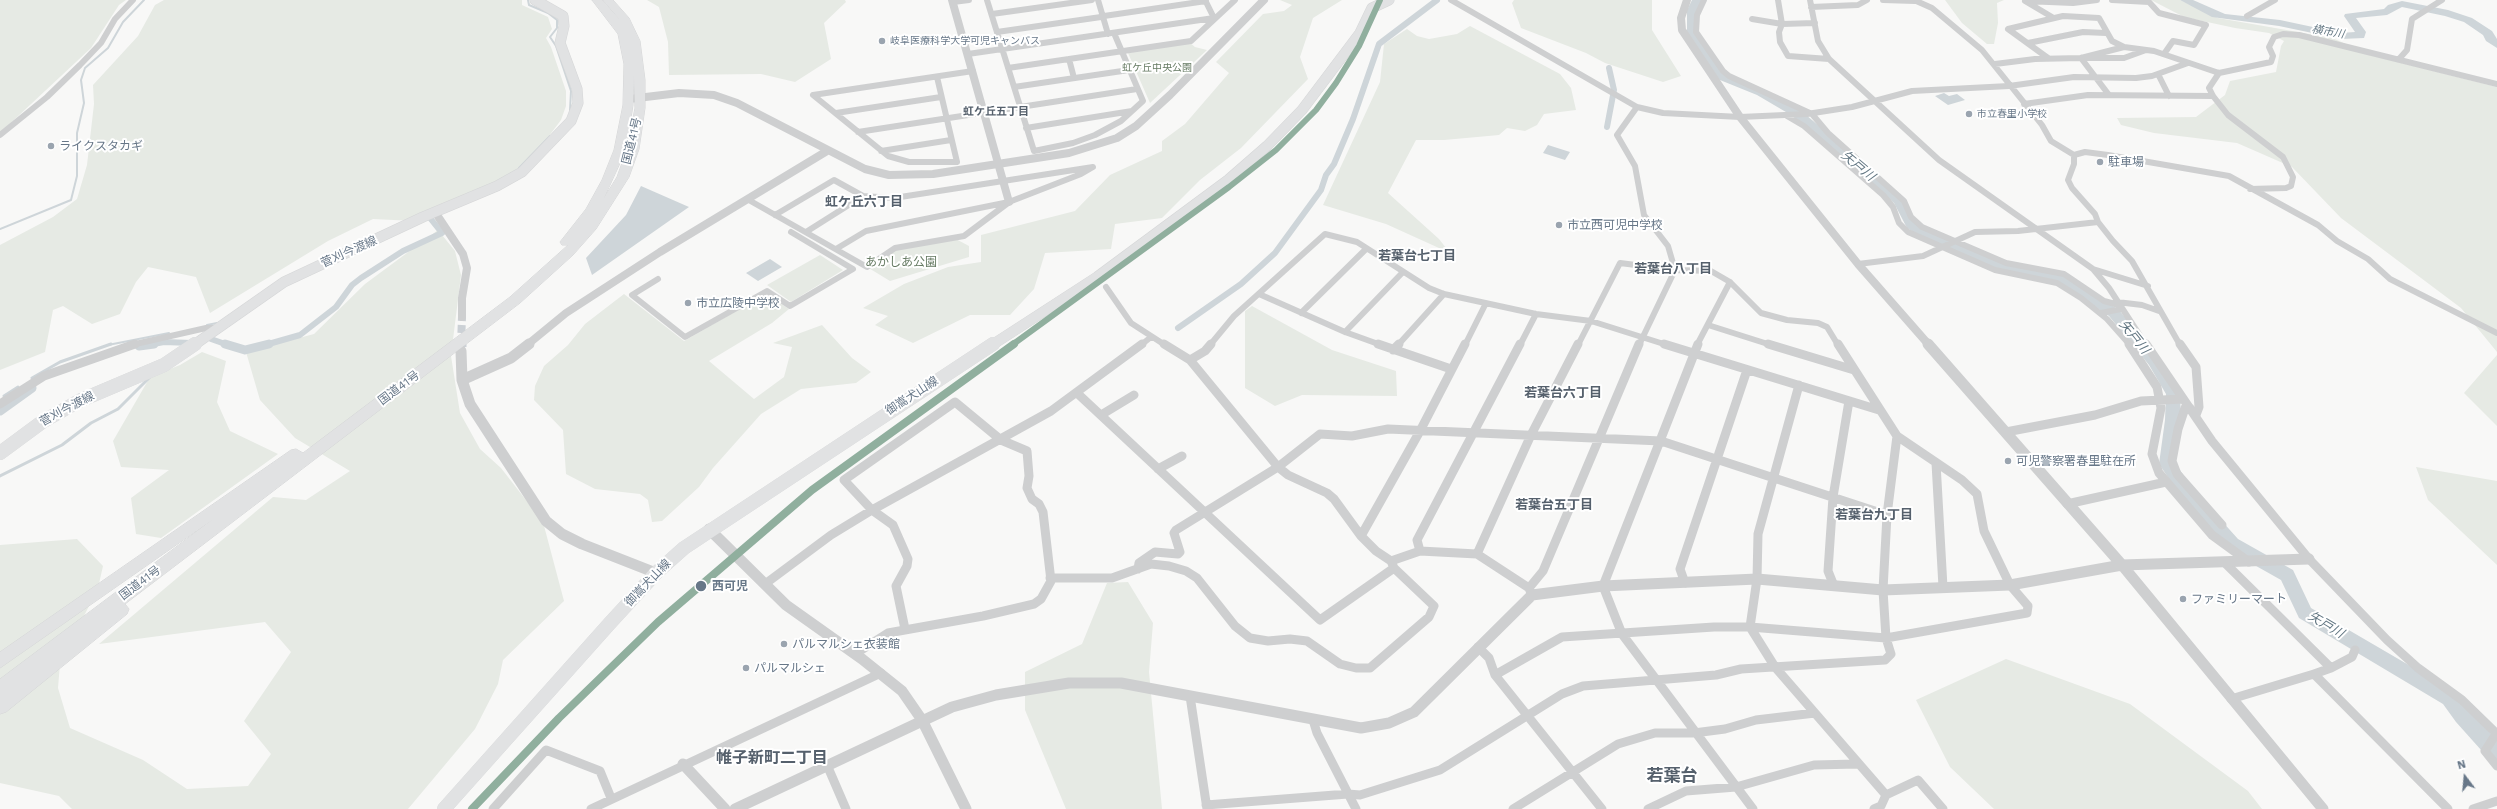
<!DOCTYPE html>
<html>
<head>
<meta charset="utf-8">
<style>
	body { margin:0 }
	#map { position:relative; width:2497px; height:809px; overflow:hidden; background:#f8f8f7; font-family:"Work Sans",sans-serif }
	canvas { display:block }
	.north { position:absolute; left:2445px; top:757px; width:40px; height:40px; -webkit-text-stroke:3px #fff; paint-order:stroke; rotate:344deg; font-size:11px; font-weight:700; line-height:16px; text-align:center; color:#677788 }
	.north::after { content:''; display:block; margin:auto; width:14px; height:18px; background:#677788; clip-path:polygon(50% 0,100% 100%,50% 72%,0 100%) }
</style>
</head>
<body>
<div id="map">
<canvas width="2497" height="809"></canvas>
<div class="north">N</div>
</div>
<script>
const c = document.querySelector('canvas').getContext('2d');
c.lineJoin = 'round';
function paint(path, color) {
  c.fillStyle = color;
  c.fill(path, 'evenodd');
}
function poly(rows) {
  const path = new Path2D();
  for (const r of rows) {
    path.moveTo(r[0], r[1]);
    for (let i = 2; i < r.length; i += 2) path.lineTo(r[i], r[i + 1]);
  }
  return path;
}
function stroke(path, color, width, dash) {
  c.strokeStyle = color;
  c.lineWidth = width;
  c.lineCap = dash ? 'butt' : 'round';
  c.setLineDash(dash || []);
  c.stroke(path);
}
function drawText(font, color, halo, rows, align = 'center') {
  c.font = font + ' "Work Sans","Noto Sans JP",sans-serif';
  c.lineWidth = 4;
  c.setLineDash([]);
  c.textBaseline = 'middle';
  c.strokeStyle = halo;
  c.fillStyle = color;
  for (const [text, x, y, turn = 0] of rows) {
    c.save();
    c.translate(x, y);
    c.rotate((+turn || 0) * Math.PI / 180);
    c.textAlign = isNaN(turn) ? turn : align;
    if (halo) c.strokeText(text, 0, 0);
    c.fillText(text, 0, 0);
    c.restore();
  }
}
const green = poly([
	[0,0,126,0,119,5,91,48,0,133],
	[164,0,522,0,522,5,548,17,552,29,546,38,551,47,566,91,566,106,561,120,522,172,414,221,373,219,328,241,210,313,196,277,148,267,136,282,120,314,92,324,63,306,53,310,45,352,0,370,0,245,53,217,77,199,87,165,94,104,93,85,138,36,155,5],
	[647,0,845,0,846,2,824,23,831,59,795,82,761,74,669,75,668,42,659,7],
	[1280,0,1342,0,1313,18,1300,57,1308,79,1241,148,1200,180,1162,218,1115,224,1111,249,1045,253,1034,289,1010,315,970,315,913,343,875,325,888,316,863,308,904,284,948,267,981,262,981,235,1075,211,1110,175,1162,151,1162,141,1185,124,1229,73,1216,62,1263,14,1284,11,1292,5],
	[1514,0,1652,0,1652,30,1681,76,1663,82,1605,63,1586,53,1521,28,1512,3],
	[1945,0,2004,0,1997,3,1998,23,1994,44,1987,44,1962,23],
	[2151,0,2180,0,2218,18,2332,38,2374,56,2497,87,2497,352,2461,308,2341,218,2292,167,2237,143,2154,133,2121,125,2117,118,2196,117,2225,95,2230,81,2276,72,2281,46,2284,41,2269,33,2235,28,2184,17],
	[1470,26,1560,74,1571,88,1576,110,1544,114,1537,125,1525,131,1507,128,1499,135,1444,140,1416,140,1388,193,1439,239,1450,253,1386,224,1323,205,1380,82,1384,44,1407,29,1417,36,1429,39,1457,34],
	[1189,42,1195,47,1207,50,1150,103,1128,53],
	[438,230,455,251,461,275,451,356,460,413,480,449,501,468,543,522,564,601,503,660,498,684,475,729,408,809,72,809,59,796,0,783,0,545,77,539,103,566,98,588,60,664,58,688,70,728,143,760,187,789,248,786,271,754,244,721,291,652,265,622,99,644,273,497,306,500,350,471,295,438,260,400,246,352,314,334,365,284],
	[954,238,969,246,969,257,890,281,867,267,895,248],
	[820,255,843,270,791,302,767,285],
	[624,294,684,341,762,296,767,300,771,297,789,309,772,323,709,361,754,399,784,377,792,347,773,343,822,325,852,358,871,372,856,383,801,389,761,414,713,468,699,487,662,521,652,522,648,500,640,494,595,489,566,474,563,430,534,400,535,386,544,366,568,345,585,324],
	[1252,306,1332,350,1396,371,1397,396,1302,395,1275,406,1245,388,1245,311],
	[202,352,226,361,217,402,230,431,278,454,161,538,136,534,131,498,169,470,121,467,113,441,150,377,180,365],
	[2497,355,2497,426,2464,393],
	[2416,467,2497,481,2497,565,2428,500],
	[1128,582,1153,623,1149,672,1162,809,1066,809,1025,710,1025,672,1082,644,1107,583],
	[2006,659,2130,704,2248,791,2262,809,1994,809,1950,767,1916,700]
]);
const water = poly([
	[1944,93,1949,96,1957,94,1965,100,1948,105,1935,96],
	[1548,145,1570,152,1565,160,1543,153],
	[641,186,689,207,592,275,586,258,626,215],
	[770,259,782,267,758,281,746,273]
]);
const streamFar1 = poly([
	[528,0,529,5,548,13,557,20,557,28,550,37,556,46,571,91,570,110],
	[519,168,550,136],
	[0,229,71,200,77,176,77,133,84,103,81,80,85,68,108,48,123,22,144,0],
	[207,325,217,323],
	[108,345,169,333]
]);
const stream = poly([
	[32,378,60,362,111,344],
	[4,396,18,387],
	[0,476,62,445,91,423,118,409,151,376]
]);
const canalFar1 = poly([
	[1607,127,1614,90,1609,68],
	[1178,328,1241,284,1275,253,1321,190,1326,175,1334,164,1353,119,1379,44,1437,0],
	[211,339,228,345],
	[148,345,164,342,191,343],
	[265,345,300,335,336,307,352,285,361,278,403,251,442,233,430,218]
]);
const canal = poly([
	[225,344,245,350,269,344],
	[139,346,154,344],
	[0,411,32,388]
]);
const river = poly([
	[1692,0,1702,0,1697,10,1697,35,1723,74,1765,91,1799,109,1904,198,1917,223,1939,236,2014,266,2059,273,2076,281,2119,310,2159,358,2180,394,2181,420,2175,463,2194,490,2238,539,2293,570,2311,608,2455,692,2497,741,2497,762,2490,760,2456,722,2443,704,2299,618,2281,580,2226,549,2182,498,2159,464,2165,420,2166,394,2149,365,2109,316,2066,287,2051,280,2007,273,1929,242,1907,228,1894,203,1791,115,1757,95,1715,78,1687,35,1687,10,1692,0],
	[2180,0,2193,0,2225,14,2280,20,2341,33,2355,32,2344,16,2345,14,2384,9,2388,5,2402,1,2448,10,2472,18,2492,31,2497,39,2497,48,2486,41,2483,35,2464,22,2445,16,2402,7,2387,15,2356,18,2366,32,2364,38,2341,39,2279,26,2212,17,2180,0]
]);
const tertiaryTunnelFar1 = poly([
	[461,345,462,317]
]);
const tertiaryTunnel = poly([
	[461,347,461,344]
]);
const minorFar1 = poly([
	[987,0,1034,151,1073,143,1095,135,1121,121,1143,101,1114,33],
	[1098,0,1108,34],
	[1205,0,1214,18],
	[1451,0,1637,107,1663,113,1740,117,1807,114,1852,107,1912,91,2009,86,2074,77,2136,78,2152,76,2188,63],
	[1704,0,1697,15,1696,32,1723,71,1729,76,1812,114,1828,133,1904,201,1911,217,1922,227,2006,263,2064,274,2104,301,2119,305],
	[1778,0,1782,24,1779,32,1780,42,1788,56,1829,59],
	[1810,0,1818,41,1829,59,1939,160,2093,269,2109,288,2146,345],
	[1883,0,1915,1],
	[1914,0,1932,8,1982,50,2042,125,2051,141,2074,155,2085,152,2108,155,2229,176,2318,225,2337,241,2368,259,2390,279,2497,333],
	[2112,0,2149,2,2159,13,2206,25,2194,45,2173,41,2164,54],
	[953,2,969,0],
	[1811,7,1858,5,1867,0],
	[992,14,1092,0],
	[1104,16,1206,1],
	[2247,16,2275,0],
	[2052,17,2025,1,2073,3,2097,0],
	[1752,19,1782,24,1815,23],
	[997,32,1101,17],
	[2028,43,2083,32,2106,33],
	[968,54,1214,18],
	[2048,58,2008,29,2063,16,2099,18,2112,41,2124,47,2154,51,2219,73,2271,62,2273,56,2269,47,2274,37,2283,34,2299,35,2497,84],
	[2081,58,2109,95],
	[2088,58,2124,58,2146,50],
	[1069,59,1074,78],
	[2399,59,2407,50,2412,19,2442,0],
	[1995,64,2035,59,2081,58,2124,47],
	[1008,68,1191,41,1235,0],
	[2219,73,2209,88,2213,96,2228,115,2283,157,2293,177,2291,186,2286,188,2250,189],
	[2158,74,2169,96],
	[937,77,957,162,909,162,888,156,813,95,973,71],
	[1014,87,1129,70],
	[2024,104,2088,95,2213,96],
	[1637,107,1617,135,1635,166,1644,215,1668,246,1675,270,1639,345],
	[836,113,941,97],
	[1787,116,1804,126,1883,195,1893,207,1899,223,1908,232,1995,270,2057,283,2081,298,2107,319,2130,345],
	[1026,128,1132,111],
	[858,132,1137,89],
	[0,135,47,97,80,65,101,43,115,19,133,0],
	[881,151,951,140],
	[2074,155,2074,164,2068,180,2072,188,2095,214,2098,222,2113,241,2132,261,2180,345],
	[747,199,867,267,895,248,964,236,1008,203],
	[775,215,834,180,863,196,894,198,1093,167,1081,174,1009,202,866,231,836,249],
	[806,232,863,196],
	[1858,264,1923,256,1975,232,2018,231,2098,222],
	[2093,269,2148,286],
	[658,279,632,295,685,337,767,291,790,306,853,269,791,232],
	[1106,287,1131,323,1165,345],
	[1259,294,1345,332,1381,345],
	[2117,302,2142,305,2159,311],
	[1301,313,1366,249],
	[2101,313,2121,309],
	[1708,325,1771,345],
	[1345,332,1403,272],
	[131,345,206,328,217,328],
	[1141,345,1151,337],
	[1210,345,1234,316,1325,234,1357,242,1429,288,1444,294,1536,314,1591,321,1667,345],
	[1398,345,1444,294],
	[1465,345,1485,305],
	[1520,345,1536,314],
	[1578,345,1620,263,1675,270,1711,271,1730,282,1761,313,1787,320,1818,323,1827,327,1838,345],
	[1697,345,1730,282]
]);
const minor = poly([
	[1378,344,1451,369],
	[1664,344,1879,410],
	[1698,344,1603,586,1622,634,1753,809],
	[1768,344,1854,370],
	[2129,344,2157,387,2161,408,2152,454,2159,473,2212,535,2249,562],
	[2146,344,2212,441,2309,559,2387,640,2418,668,2462,700,2497,734],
	[2180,344,2196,367,2199,407,2196,415],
	[1393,350,1399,344],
	[1190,360,1205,351,1211,344],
	[1799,385,1758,534,1757,579,1750,627,1775,667,1886,795],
	[1077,393,1320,620,1394,568],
	[0,404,44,376,135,344],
	[2190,408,2185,408,2178,429,2172,461,2177,474,2222,525],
	[1101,415,1134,395],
	[2006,432,2095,415,2141,401,2183,399],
	[1936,463,1943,587],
	[1158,469,1182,456],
	[2067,504,2166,482],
	[1361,536,1420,431,1465,344],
	[1420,551,1417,540,1520,344],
	[1477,554,1531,435,1578,344],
	[1391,561,1420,551,1477,554,1529,588,1531,593],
	[2224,562,2331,668,2352,657,2355,650],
	[1138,569,1139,563,1155,552,1178,554,1180,552,1174,533,1176,530,1278,467,1320,434,1352,436,1388,429,1661,441,1887,515],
	[1050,578,1112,578,1151,564,1169,566,1186,571,1197,578,1235,626,1250,638,1268,641,1290,639,1307,641,1340,664,1356,668,1370,668,1429,617,1434,606,1394,568,1391,561,1376,551,1361,536,1334,499,1327,493,1288,475,1278,467,1190,360,1164,344],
	[1685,583,1680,569,1747,370],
	[765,584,831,535,872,510,1051,411,1142,344],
	[1834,586,1828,571,1833,497,1849,401],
	[1529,588,1543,571,1639,344],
	[1478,647,1489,658,1495,675,1602,809],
	[855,654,888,633,983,616,1034,604,1041,599,1051,581,1043,512,1039,504,1032,499,1027,488,1029,476,1027,451,1001,440,955,402,844,480,872,510,893,525,908,559,907,566,896,586,905,629],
	[2331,668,2314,674,2448,809],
	[1495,675,1562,637,1714,627,1750,627,1886,638,2027,613,2028,606,2010,585,1984,531,1977,494,1962,480,1897,436,1838,344],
	[1190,696,1207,809],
	[2231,699,2314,674],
	[1313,720,1317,733,1356,809],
	[2496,734,2485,751,2497,766],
	[827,765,846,809],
	[1206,805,1348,794,1360,795,1440,770,1562,694,1583,686,1716,675,1741,669,1885,660,1891,654,1886,638,1883,590,1887,515,1897,436],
	[493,809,546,750,600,771,611,798],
	[591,809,881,673],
	[1513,809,1618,744,1655,733,1694,733,1725,729,1756,720,1815,713],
	[1648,809,1686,791,1736,787,1814,765,1857,764],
	[1874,809,1881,806,1886,795,1918,780,1943,809],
	[2473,809,2497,801]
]);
const tertiaryFar1 = poly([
	[952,0,1009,202],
	[1687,0,1681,18,1682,30,1740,117,1858,264,1929,345],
	[629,99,679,93,714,95,737,103,865,169,889,175,933,174,1069,153,1117,138,1136,126,1170,95,1264,0],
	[435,212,463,254,467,268,462,298,462,317],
	[527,345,566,313,660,252,827,151]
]);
const tertiary = poly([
	[1928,344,2122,565,2323,809],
	[461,351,462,380,470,404,546,521,562,534,582,544,656,573],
	[462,380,511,358,529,344],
	[709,529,786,605,862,659,902,691,922,720,966,809],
	[683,764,725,809],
	[735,809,952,707,996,695,1069,683,1121,683,1361,728,1389,723,1414,712,1532,595,1603,586,1757,579,1883,590,2010,585,2122,565,2309,559]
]);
const secondaryFar1 = poly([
	[194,345,284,282,423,217,497,186,522,172,571,121,578,103,577,89,560,43,564,26,563,16,535,0],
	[992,345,1097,277,1228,180,1267,146,1302,110,1360,33,1372,8,1389,0]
]);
const secondary = poly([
	[0,453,42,422,79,401,164,365,195,344],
	[444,809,610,623,656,573,684,548,993,344]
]);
const trunk = poly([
	[592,0,602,0,620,20,603,0,613,0,629,18,640,41,645,80,645,108,639,149,629,177,596,229,573,255,520,303,125,604,129,609,127,614,6,712,0,714,0,679,212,520,0,668,0,652,291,450,296,449,303,453,510,297,568,245,562,245,560,242,586,209,602,180,614,150,623,105,624,64,618,34,592,0],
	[634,75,635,108,627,149,617,177,604,198,626,150,633,105,634,75]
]);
const rail1Far1 = poly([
	[1012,345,1229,187,1276,150,1316,110,1336,83,1359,46,1380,0]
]);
const rail1 = poly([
	[472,809,559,718,658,622,812,490,1014,344]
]);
const markers = [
	[882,41,4,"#9aa4af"],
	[1969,114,4,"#9aa4af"],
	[51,146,4,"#9aa4af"],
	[2100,162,4,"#9aa4af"],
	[1559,225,4,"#9aa4af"],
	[688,303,4,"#9aa4af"],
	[2008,461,4,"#9aa4af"],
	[701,586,6,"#677788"],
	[2183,599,4,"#9aa4af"],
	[784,644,4,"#9aa4af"],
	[746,668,4,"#9aa4af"]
];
const farPoinames = [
	["岐阜医療科学大学可児キャンパス",890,41],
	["市立春里小学校",1977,114]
];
const farParknames = [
	["虹ケ丘中央公園",1157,68]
];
const farWaternames = [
	["横市川",2328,32,10]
];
const farNeighbourhoodnames = [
	["虹ケ丘五丁目",996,112]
];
const streetNames = [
	["国道41号",632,141,-76],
	["菅刈今渡線",349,252,-24],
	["国道41号",399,388,-37],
	["御嵩犬山線",912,396,-33],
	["菅刈今渡線",67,409,-28],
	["国道41号",140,583,-37],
	["御嵩犬山線",648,583,-46]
];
const poiNames = [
	["ライクスタカギ",59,146],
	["駐車場",2108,162],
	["市立西可児中学校",1567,225],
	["市立広陵中学校",696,303],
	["可児警察署春里駐在所",2016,461],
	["ファミリーマート",2191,599],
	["パルマルシェ衣装館",792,644],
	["パルマルシェ",754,668]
];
const parkNames = [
	["あかしあ公園",901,262]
];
const stopNames = [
	["西可児",712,586]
];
const waterNames = [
	["矢戸川",1858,166,40],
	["矢戸川",2134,337,51],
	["矢戸川",2326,625,31]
];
const neighbourhoodNames = [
	["虹ケ丘六丁目",864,202],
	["若葉台七丁目",1417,256],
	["若葉台八丁目",1673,269],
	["若葉台六丁目",1563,393],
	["若葉台五丁目",1554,505],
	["若葉台九丁目",1874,515]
];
const nearNeighbourhoodnames = [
	["帷子新町二丁目",772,758]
];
const nearQuarternames = [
	["若葉台",1672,776]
];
paint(green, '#e6eae4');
paint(water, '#ced5d9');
stroke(streamFar1, '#ced5d9', 2);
stroke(stream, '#ced5d9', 3);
stroke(canalFar1, '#ced5d9', 6);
stroke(canal, '#ced5d9', 9);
paint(river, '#ced5d9');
stroke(tertiaryTunnelFar1, '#ccd1d6', 8, [8, 4]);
stroke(tertiaryTunnel, '#ccd1d6', 11, [11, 5.5]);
stroke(secondaryFar1, '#d5d6d7', 11);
stroke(secondary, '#d5d6d7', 14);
stroke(trunk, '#d5d6d7', 1);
stroke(minorFar1, '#cecfd0', 6);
stroke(minor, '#cecfd0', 9);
stroke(tertiaryFar1, '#cecfd0', 8);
stroke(tertiary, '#cecfd0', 11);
stroke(secondaryFar1, '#e1e2e3', 10);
stroke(secondary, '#e1e2e3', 14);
paint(trunk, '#e1e2e3');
stroke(rail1Far1, '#90af9e', 6);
stroke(rail1, '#90af9e', 8);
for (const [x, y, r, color] of markers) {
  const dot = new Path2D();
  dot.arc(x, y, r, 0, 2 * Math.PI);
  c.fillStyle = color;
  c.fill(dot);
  stroke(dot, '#fff', 1.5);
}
drawText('10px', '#677788', '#fff', farPoinames, 'left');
drawText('10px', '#657a62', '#fff', farParknames);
drawText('italic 11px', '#637783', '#fff', farWaternames);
drawText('bold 11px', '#55606c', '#fff', farNeighbourhoodnames);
drawText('12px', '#677788', '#fff', streetNames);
drawText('12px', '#677788', '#fff', poiNames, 'left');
drawText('12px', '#657a62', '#fff', parkNames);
drawText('bold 12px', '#677788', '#fff', stopNames, 'left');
drawText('italic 13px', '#637783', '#fff', waterNames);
drawText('bold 13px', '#55606c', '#fff', neighbourhoodNames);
drawText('bold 16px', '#55606c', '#fff', nearNeighbourhoodnames);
drawText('bold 17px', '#55606c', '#fff', nearQuarternames);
</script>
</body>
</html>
